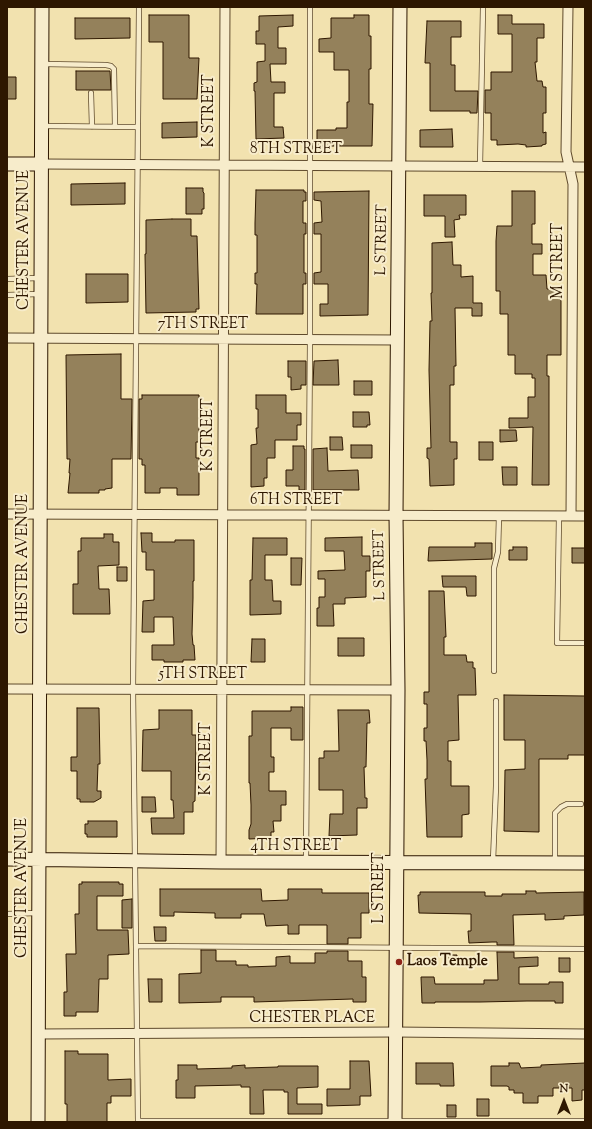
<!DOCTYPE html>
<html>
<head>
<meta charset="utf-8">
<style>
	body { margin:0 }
	#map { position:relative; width:592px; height:1129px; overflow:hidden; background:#f2e2af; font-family:"Sorts Mill Goudy",serif }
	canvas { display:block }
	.frame { position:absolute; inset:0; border:8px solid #2e1700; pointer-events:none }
	.north { position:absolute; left:544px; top:1081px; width:40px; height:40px; -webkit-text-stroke:3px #f7eccb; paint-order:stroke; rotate:0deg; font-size:11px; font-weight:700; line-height:16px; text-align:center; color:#2e1700 }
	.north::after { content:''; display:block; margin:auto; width:14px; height:18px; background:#2e1700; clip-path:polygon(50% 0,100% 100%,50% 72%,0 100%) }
</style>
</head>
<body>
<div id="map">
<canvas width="592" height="1129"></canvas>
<div class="frame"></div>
<div class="north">N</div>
</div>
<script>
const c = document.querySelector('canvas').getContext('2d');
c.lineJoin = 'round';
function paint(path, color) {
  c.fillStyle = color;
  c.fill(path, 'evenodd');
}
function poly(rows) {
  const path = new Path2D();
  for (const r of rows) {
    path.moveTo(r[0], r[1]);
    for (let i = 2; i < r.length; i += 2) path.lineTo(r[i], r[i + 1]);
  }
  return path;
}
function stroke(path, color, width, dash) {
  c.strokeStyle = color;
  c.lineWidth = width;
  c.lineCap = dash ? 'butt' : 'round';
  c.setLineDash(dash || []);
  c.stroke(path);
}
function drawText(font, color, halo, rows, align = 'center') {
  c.font = font + ' "Sorts Mill Goudy",serif';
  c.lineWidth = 4;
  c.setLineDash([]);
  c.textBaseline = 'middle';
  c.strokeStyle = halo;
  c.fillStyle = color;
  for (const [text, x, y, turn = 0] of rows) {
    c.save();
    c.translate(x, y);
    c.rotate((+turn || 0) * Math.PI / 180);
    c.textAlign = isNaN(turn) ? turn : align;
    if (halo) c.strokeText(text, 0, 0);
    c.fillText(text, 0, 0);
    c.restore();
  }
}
const building = poly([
	[149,15,189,15,189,58,199,58,197,99,163,99,163,42,149,42,149,15],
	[293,15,293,26,278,27,278,48,286,48,286,64,270,64,271,82,285,82,285,93,274,93,274,127,283,127,284,138,256,139,255,91,254,91,254,83,257,82,257,62,265,61,265,44,256,44,256,31,259,31,259,16,293,15],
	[354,15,369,15,369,36,371,36,371,69,369,69,369,104,373,104,372,146,317,146,317,130,336,130,336,128,347,128,347,102,349,102,349,70,334,70,334,52,319,52,319,39,331,38,331,18,354,18,354,15],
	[498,15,512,15,512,24,544,24,544,38,537,38,537,62,535,62,537,81,542,81,543,87,546,87,546,113,543,113,543,133,546,132,546,144,542,145,542,146,526,147,526,145,518,144,497,145,497,140,491,140,491,113,485,113,485,90,491,90,491,72,512,72,512,34,498,34,498,15],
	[75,18,130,18,130,38,75,39,75,18],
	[427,21,461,21,461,37,451,37,451,65,455,65,455,91,478,91,477,113,470,113,470,111,430,111,430,63,425,63,427,21],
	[76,71,110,71,111,90,76,90,76,71],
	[7,77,16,77,16,99,7,99,7,77],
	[197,122,197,137,162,138,162,123,197,122],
	[452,129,453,147,420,147,420,130,452,129],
	[125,183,125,204,71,205,71,184,125,183],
	[186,188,203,188,203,192,204,193,204,209,202,209,202,214,186,214,186,188],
	[256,190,304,190,304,192,306,192,306,201,303,201,303,223,306,223,306,234,304,234,304,273,306,273,306,284,303,284,303,314,256,314,257,284,255,284,255,273,257,273,257,235,255,235,255,223,256,190],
	[369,191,368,315,320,316,320,304,328,304,328,284,314,284,314,273,321,272,321,234,314,234,314,223,322,222,321,201,314,200,314,192,369,191],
	[512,191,535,191,535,224,532,224,532,244,542,244,542,254,533,254,533,275,546,275,547,289,561,289,561,355,547,355,547,376,549,376,549,485,532,485,533,427,509,428,509,418,528,418,528,397,535,397,535,378,532,378,532,374,515,374,515,355,508,355,508,314,500,314,500,291,496,291,496,241,497,226,512,226,512,191],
	[424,195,466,195,466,215,459,215,460,219,454,220,455,237,445,237,445,216,424,216,424,195],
	[172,219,191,219,191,236,197,236,199,309,196,309,196,312,146,313,145,254,146,254,146,220,172,219],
	[452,242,453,265,461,265,461,277,473,276,473,303,482,303,482,316,472,316,472,308,455,308,456,366,454,366,454,385,450,385,450,442,457,442,457,459,454,459,454,485,430,486,429,459,427,458,427,448,431,448,429,370,430,321,432,321,431,293,432,293,432,243,452,242],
	[86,274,128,274,128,302,86,303,86,274],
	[121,354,121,399,132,399,131,459,112,459,112,488,105,489,105,490,99,490,99,493,68,493,70,473,69,473,70,459,67,459,66,355,121,354],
	[338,360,339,385,313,385,314,361,338,360],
	[288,361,306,361,306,385,301,385,301,389,291,390,291,377,288,377,288,361],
	[354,381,372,381,372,395,354,395,354,381],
	[142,395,199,395,199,442,196,442,196,458,199,458,199,495,177,495,177,488,160,488,160,493,145,493,145,465,142,465,142,459,139,459,139,399,142,399,142,395],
	[256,395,286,395,286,413,301,413,301,425,297,425,297,440,275,440,275,458,267,458,267,478,264,478,264,486,251,487,251,445,257,444,256,428,258,428,258,409,256,409,256,395],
	[353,412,369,412,370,425,367,425,367,427,353,427,353,412],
	[500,430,516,430,517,441,500,442,500,430],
	[330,437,342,437,343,450,330,450,330,437],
	[479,442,493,442,493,460,479,460,479,442],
	[351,445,372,445,372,458,351,458,351,445],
	[293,446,304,446,304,449,305,449,305,490,299,490,299,486,286,486,286,470,293,470,293,446],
	[327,448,328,471,358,470,359,490,313,490,313,449,327,448],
	[502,467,517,467,517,485,503,485,502,467],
	[141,533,152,533,152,542,175,542,175,540,194,540,194,581,193,581,193,598,192,634,193,645,194,645,195,660,183,660,183,662,164,662,164,660,152,660,152,645,174,645,173,617,154,617,154,632,142,632,143,601,154,600,154,570,146,570,146,552,142,552,141,533],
	[104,534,113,534,113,542,119,542,119,565,98,566,99,589,109,589,110,614,73,614,73,584,78,584,78,551,81,551,81,538,104,538,104,534],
	[362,537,362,556,370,556,370,571,366,571,366,597,345,598,345,604,333,604,334,626,317,626,317,608,319,608,319,597,325,597,325,579,318,579,318,571,345,570,344,551,325,551,325,538,362,537],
	[253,538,287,538,287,555,265,555,265,580,272,580,273,601,281,601,281,614,250,615,250,580,252,580,253,538],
	[475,543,492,543,492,559,428,561,429,547,475,547,475,543],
	[513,547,527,547,527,560,509,560,509,550,513,550,513,547],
	[572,548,585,548,585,563,572,563,572,548],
	[291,558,302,558,301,585,291,585,291,558],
	[117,567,127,567,127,581,117,581,117,567],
	[442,576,476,576,476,596,467,596,466,587,443,587,442,576],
	[429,591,444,591,446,637,444,637,444,655,466,655,467,662,473,662,473,668,475,668,476,695,458,695,459,740,448,741,448,761,451,761,451,786,469,786,469,814,462,815,462,837,427,837,425,779,427,779,427,760,426,741,424,741,424,728,427,728,427,704,424,704,424,692,429,692,429,591],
	[338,638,364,638,364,656,338,656,338,638],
	[252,639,265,639,265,662,251,662,252,639],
	[504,695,585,696,585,755,568,755,568,759,539,759,539,832,504,831,505,770,525,769,525,740,504,740,504,695],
	[291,707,303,707,303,740,291,740,291,728,271,728,271,757,274,757,274,772,269,772,269,791,286,791,286,805,281,805,281,821,273,821,274,832,271,832,271,838,249,839,249,830,251,824,251,805,250,783,249,783,249,736,252,736,252,711,291,711,291,707],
	[77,708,99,708,100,764,98,764,97,791,101,791,101,798,94,802,80,802,80,799,77,799,77,771,71,771,71,757,77,757,77,708],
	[159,710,192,710,192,735,196,735,195,801,193,802,193,812,184,812,184,834,152,834,151,818,174,818,173,800,171,800,171,771,142,771,143,730,159,729,159,710],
	[338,710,369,710,370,723,367,723,366,767,364,767,365,798,367,798,367,808,357,808,357,835,329,836,330,814,343,814,343,790,319,790,319,758,324,758,324,751,339,751,338,710],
	[142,797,155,797,156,812,142,812,142,797],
	[88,821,117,821,117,837,87,837,87,834,85,834,85,824,88,824,88,821],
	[82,882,119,882,119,884,123,884,123,896,97,896,97,930,128,930,129,954,108,955,108,979,99,979,98,1012,76,1012,76,1016,64,1016,64,992,67,992,66,954,76,954,75,914,79,914,79,884,82,884,82,882],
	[160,889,261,889,262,901,288,900,288,889,322,889,322,893,369,893,369,913,361,913,361,938,348,938,348,944,327,944,327,925,299,925,299,934,288,934,288,925,266,926,264,914,241,914,241,918,215,918,215,913,174,912,174,916,160,916,160,889],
	[526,891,536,891,536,893,584,892,584,915,564,916,564,919,545,920,545,914,513,915,514,945,497,945,497,942,492,942,469,943,468,931,471,931,471,914,419,913,418,895,420,895,420,892,485,892,485,896,502,896,502,894,526,894,526,891],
	[132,899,132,928,122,928,122,900,132,899],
	[154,927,166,927,166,941,155,941,154,927],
	[201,950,216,950,216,961,236,961,236,965,248,965,248,967,276,966,276,957,290,956,290,963,315,963,315,953,327,953,327,951,348,951,348,961,362,961,362,977,366,977,366,1002,353,1002,353,999,254,1002,254,997,221,997,221,1002,179,1003,179,974,201,973,201,950],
	[497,952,514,952,514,958,538,957,538,966,519,967,519,984,549,984,549,982,563,982,563,1003,555,1003,555,1001,527,1001,480,1002,435,1002,435,1003,422,1003,421,977,434,977,435,984,484,984,484,980,498,980,497,952],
	[446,955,457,955,457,965,446,965,446,955],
	[559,958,570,958,570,972,559,972,559,958],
	[148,979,162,979,162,1002,149,1002,148,979],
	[65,1051,78,1051,78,1054,108,1054,108,1080,131,1079,131,1096,111,1096,111,1103,107,1103,107,1122,67,1122,67,1104,65,1104,65,1051],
	[350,1061,369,1061,371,1096,360,1096,360,1105,327,1106,327,1089,350,1089,350,1061],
	[416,1063,453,1063,454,1086,440,1086,440,1084,416,1084,416,1063],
	[509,1063,519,1063,521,1068,541,1067,541,1065,585,1063,585,1090,582,1090,582,1100,572,1101,572,1088,553,1088,553,1096,538,1096,538,1103,523,1103,523,1093,514,1093,514,1090,509,1090,509,1087,507,1086,491,1086,491,1066,509,1066,509,1063],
	[178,1065,197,1065,197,1069,232,1068,232,1066,245,1065,245,1068,278,1067,278,1066,318,1066,318,1087,297,1088,297,1104,322,1104,322,1114,288,1114,288,1092,284,1092,284,1090,263,1090,264,1114,250,1114,250,1087,241,1087,241,1085,195,1086,195,1098,176,1098,176,1080,178,1080,178,1065],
	[477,1099,489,1099,489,1116,477,1116,477,1099],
	[447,1105,456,1105,456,1117,447,1117,447,1105]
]);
const lane = poly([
	[43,64,106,65,111,66,114,69,115,127],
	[91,93,92,127],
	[43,126,137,127],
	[480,166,483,7],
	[7,279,39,278],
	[7,295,39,294],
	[559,516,557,643,585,643],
	[494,671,494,568,498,552,499,516],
	[306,861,310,340,310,7],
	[493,861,496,786,496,701],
	[555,861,555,813,561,807,567,804,581,804],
	[7,914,37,913],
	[136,946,585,949],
	[138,1121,585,1121],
	[138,1122,133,689,139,7]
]);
const street = poly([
	[568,7,566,152,573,184,571,516],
	[41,164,585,167],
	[7,338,398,340],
	[7,514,585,516],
	[7,689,398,690],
	[221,862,225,7],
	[38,1034,395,1032,585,1034]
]);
const secondary = poly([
	[7,164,41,164],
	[7,859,221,862,585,863],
	[38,1122,42,7],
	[395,1122,398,690,396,515,400,7]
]);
const markers = [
	[399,962,4,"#8f2418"]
];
const streetNames = [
	["K STREET",210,111,-90],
	["8TH STREET",296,150],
	["CHESTER AVENUE",25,240,-90],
	["L STREET",383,240,-89],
	["M STREET",559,261,-90],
	["7TH STREET",203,325],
	["K STREET",209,435,-90],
	["6TH STREET",296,501],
	["CHESTER AVENUE",24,564,-90],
	["L STREET",381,565,-91],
	["5TH STREET",203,675],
	["K STREET",207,759,-90],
	["4TH STREET",296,847],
	["CHESTER AVENUE",23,888,-90],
	["L STREET",380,888,-90],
	["CHESTER PLACE",312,1019]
];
const poiNames = [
	["Laos Temple",407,962]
];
paint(building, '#94815b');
stroke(building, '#2e1700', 1);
stroke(lane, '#5f4a2c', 6);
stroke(street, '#5f4a2c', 11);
stroke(secondary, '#2e1700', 15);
stroke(lane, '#f7eccb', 4.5);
stroke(street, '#f7eccb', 9);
stroke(secondary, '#f7eccb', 13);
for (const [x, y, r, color] of markers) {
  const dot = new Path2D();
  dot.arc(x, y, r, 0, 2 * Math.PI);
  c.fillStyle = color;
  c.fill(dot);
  stroke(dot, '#f7eccb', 1.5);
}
drawText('15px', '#2e1700', '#f7eccb', streetNames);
drawText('bold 15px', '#2e1700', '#f7eccb', poiNames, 'left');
</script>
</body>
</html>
